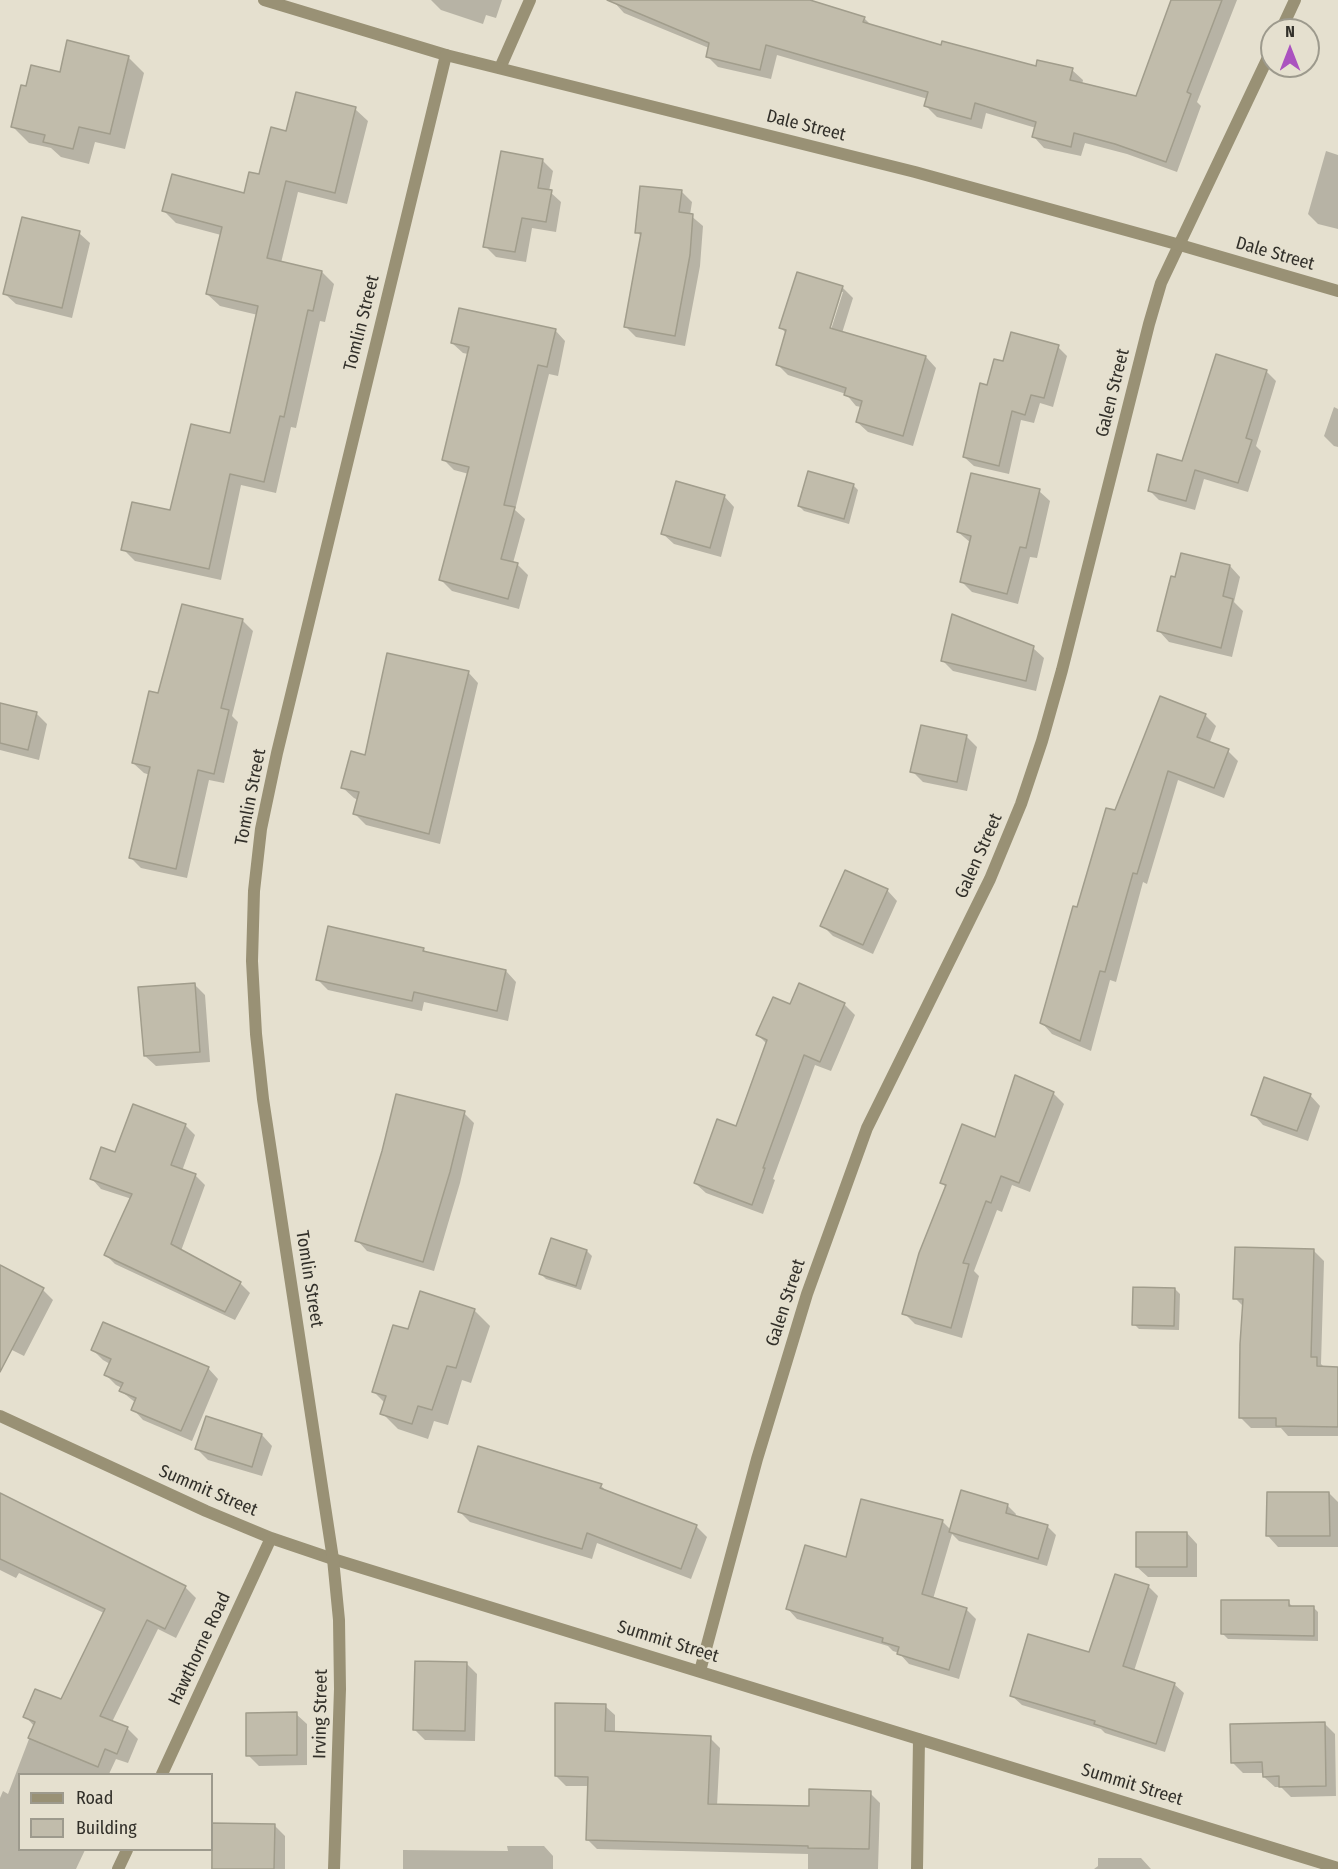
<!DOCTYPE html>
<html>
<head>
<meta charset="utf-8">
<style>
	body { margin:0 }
	#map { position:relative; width:1338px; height:1869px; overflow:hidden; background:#e5e0cf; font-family:"Fira Sans Condensed",sans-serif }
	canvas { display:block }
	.legend { position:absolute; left:18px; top:1773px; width:195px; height:78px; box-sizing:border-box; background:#e5e0cf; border:2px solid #9d9a8d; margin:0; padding:8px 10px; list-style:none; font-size:18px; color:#32302a }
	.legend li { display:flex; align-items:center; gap:12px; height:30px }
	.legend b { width:30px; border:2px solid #9d9a8d }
	.north { position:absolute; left:1260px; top:18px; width:60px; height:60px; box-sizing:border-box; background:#e5e0cf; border:2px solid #9d9a8d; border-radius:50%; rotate:0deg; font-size:16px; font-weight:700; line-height:24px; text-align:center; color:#32302a }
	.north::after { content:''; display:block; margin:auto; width:21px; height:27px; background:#aa52bf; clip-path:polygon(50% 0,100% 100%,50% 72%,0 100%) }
</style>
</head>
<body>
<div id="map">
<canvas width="1338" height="1869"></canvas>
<ul class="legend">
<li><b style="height:8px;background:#999175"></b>Road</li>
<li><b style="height:16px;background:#c1bcab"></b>Building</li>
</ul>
<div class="north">N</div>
</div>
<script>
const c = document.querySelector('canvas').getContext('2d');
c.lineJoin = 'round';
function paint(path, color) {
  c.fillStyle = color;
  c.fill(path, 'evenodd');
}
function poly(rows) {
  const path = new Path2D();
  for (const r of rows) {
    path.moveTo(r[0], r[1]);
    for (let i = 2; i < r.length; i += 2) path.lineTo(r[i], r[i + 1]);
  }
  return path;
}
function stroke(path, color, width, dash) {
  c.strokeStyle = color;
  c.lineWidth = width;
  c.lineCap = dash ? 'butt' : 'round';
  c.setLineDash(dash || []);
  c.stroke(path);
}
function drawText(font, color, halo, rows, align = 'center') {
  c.font = font + ' "Fira Sans Condensed",sans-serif';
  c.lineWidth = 5;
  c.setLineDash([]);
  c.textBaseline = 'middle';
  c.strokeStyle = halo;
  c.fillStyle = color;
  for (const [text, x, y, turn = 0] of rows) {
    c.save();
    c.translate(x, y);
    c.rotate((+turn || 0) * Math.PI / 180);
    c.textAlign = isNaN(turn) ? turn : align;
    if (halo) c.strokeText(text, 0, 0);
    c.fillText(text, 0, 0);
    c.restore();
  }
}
const shadow = poly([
	[431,0,502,0,496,18,486,15,483,24,441,10],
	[615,0,777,0,864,18,873,27,942,47,1037,68,1072,70,1083,80,1082,85,1137,98,1173,0,1237,0,1197,102,1201,106,1177,172,1127,154,1085,143,1081,156,1044,148,1034,137,1036,128,986,113,982,129,937,117,926,106,928,99,777,55,771,79,718,67,707,56,709,48,624,13,614,2],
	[128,57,144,73,125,149,95,142,89,164,61,157,51,148,29,143,13,127,27,88,61,73],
	[355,109,368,121,347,204,298,192,281,263,322,272,334,284,325,322,320,321,296,428,291,427,276,493,241,485,221,580,135,561,123,549,171,512,231,435,258,315,220,306,207,294,221,235,176,223,164,211,245,195,260,176,287,133],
	[1326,151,1338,155,1338,229,1318,224,1308,214],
	[542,160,553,171,549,191,561,202,556,232,532,228,526,262,496,257,485,246],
	[681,191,692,202,690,215,703,226,700,266,685,346,636,337,626,327,642,237,637,232],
	[79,233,90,243,72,318,16,304,5,294],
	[842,287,853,298,842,333,926,357,936,368,913,446,868,432,857,422,861,407,856,406,846,394,788,375,777,364,787,334,781,328],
	[839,292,843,292,829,336,826,335],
	[555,330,565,341,558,376,549,374,515,510,525,519,513,563,517,564,528,575,519,609,452,591,441,580,469,474,454,470,443,459,468,354,463,353,452,343],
	[1058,347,1067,356,1053,407,1040,403,1034,423,1021,420,1009,474,974,466,964,457,988,387,1004,362],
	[1266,371,1276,381,1256,446,1261,451,1248,492,1204,479,1195,510,1159,500,1149,490,1183,463],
	[1334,407,1338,409,1338,447,1334,446,1324,436],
	[853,485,858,490,849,524,804,511,799,506],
	[1039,491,1050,501,1037,558,1030,557,1018,604,972,592,961,581,971,543,958,532],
	[724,496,734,507,721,557,674,544,663,534],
	[1182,555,1230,566,1240,577,1234,602,1243,611,1232,657,1169,642,1159,631,1176,579],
	[183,605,243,621,253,631,232,716,238,722,224,783,209,780,187,878,141,868,131,858,150,775,144,773,133,763,159,695],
	[1033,648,1044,658,1036,691,953,671,942,660],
	[468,672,478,683,440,844,366,825,355,814,358,800,354,798,343,788,366,757],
	[0,704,36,713,47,724,39,760,0,750],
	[1205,715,1216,726,1209,744,1228,751,1238,761,1224,798,1178,780,1147,884,1143,882,1116,982,1110,980,1091,1051,1052,1034,1042,1023,1078,909,1116,812],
	[966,736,977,747,967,791,923,782,912,771],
	[887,890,897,901,873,954,833,936,822,925],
	[423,949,428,954,506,971,516,982,508,1021,424,1002,422,1011,328,990,318,980],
	[194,984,205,995,210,1062,156,1066,145,1056],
	[844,1004,855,1015,831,1071,815,1065,773,1179,775,1180,763,1214,706,1193,695,1183,737,1127,767,1044,758,1035,791,1006],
	[1053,1093,1064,1104,1030,1192,1012,1185,1002,1212,997,1210,974,1271,979,1276,962,1338,915,1324,904,1313,947,1188,941,1182],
	[1310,1095,1320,1106,1308,1141,1263,1125,1253,1114],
	[464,1113,474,1123,460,1183,434,1271,367,1251,357,1240],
	[185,1125,195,1135,182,1171,195,1175,205,1185,181,1251,240,1283,250,1293,235,1320,115,1264,106,1255,132,1199,101,1189,92,1179,116,1154],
	[1313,1250,1324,1261,1321,1364,1325,1368,1338,1368,1338,1436,1288,1436,1281,1428,1251,1428,1240,1417,1244,1307,1235,1298],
	[587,1251,592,1256,581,1290,546,1279,541,1274],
	[0,1267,43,1290,53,1300,24,1356,0,1344],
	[1175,1289,1180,1294,1179,1330,1139,1329,1134,1324],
	[474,1310,490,1326,471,1383,462,1380,448,1425,434,1421,428,1439,398,1429,382,1413,385,1403,373,1391,409,1331],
	[93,1350,208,1368,218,1379,192,1441,143,1420,133,1409,136,1403,121,1391,122,1388,116,1385,106,1375,110,1364,103,1360],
	[262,1435,272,1446,262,1476,208,1460,197,1449],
	[601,1486,609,1493,696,1526,707,1537,691,1579,597,1543,592,1559,470,1522,459,1511],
	[1329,1493,1338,1502,1338,1547,1278,1547,1268,1536],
	[0,1495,112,1552,185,1587,196,1598,176,1638,158,1629,112,1722,127,1728,138,1739,128,1763,116,1759,109,1774,20,1774,20,1850,85,1850,76,1869,0,1869,0,1798,3,1791,8,1794,34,1726,25,1716,62,1701,104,1613,19,1573,16,1578,0,1570],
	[1008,1506,1016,1514,1015,1517,1047,1526,1056,1535,1047,1566,959,1541,952,1534,933,1599,966,1609,976,1619,959,1679,909,1664,899,1653,893,1651,888,1646,797,1619,787,1608,847,1559,942,1521,951,1530],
	[1187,1533,1197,1544,1197,1577,1148,1577,1137,1567],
	[1116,1576,1149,1587,1158,1596,1134,1671,1174,1684,1184,1693,1165,1752,1105,1733,1101,1729,1022,1705,1012,1696,1090,1654],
	[1288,1602,1293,1607,1313,1607,1318,1612,1318,1641,1228,1639,1223,1634],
	[466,1663,477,1674,475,1741,425,1740,414,1729],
	[605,1706,615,1715,615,1733,710,1738,720,1748,717,1806,810,1808,870,1793,880,1803,878,1869,808,1869,808,1854,597,1849,587,1839,589,1786,566,1786,556,1776],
	[296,1714,307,1724,307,1765,259,1766,248,1755],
	[1324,1723,1335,1734,1336,1796,1291,1797,1281,1787,1275,1787,1264,1777,1264,1773,1243,1773,1232,1762],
	[212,1825,275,1826,285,1836,285,1869,211,1869],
	[507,1846,544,1846,553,1856,553,1869,403,1869,403,1850,508,1851],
	[1098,1858,1141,1858,1151,1869,1094,1869,1098,1866]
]);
const building = poly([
	[607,0,810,0,865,17,863,22,941,45,942,41,1036,66,1037,60,1073,68,1070,80,1136,96,1171,0,1222,0,1187,92,1191,94,1166,162,1115,144,1074,133,1071,147,1032,137,1036,122,975,103,971,119,924,106,928,92,766,45,760,70,706,57,709,43,607,0],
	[67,40,129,56,110,134,79,127,73,149,43,142,45,135,11,127,21,85,26,86,31,65,60,72,67,40],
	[296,92,356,107,335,193,286,181,267,258,322,271,313,311,308,310,284,417,280,416,264,482,230,474,209,569,121,550,132,502,170,510,191,424,230,433,258,306,206,294,222,227,162,211,172,174,244,193,249,172,259,174,271,127,286,131,296,92],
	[501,151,543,159,538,188,552,190,546,222,522,218,515,252,483,247,501,151],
	[640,186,682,190,679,212,693,214,690,255,675,336,624,327,641,233,635,233,640,186],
	[22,217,80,231,62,308,3,294,22,217],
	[797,272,843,286,830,328,926,356,903,436,856,422,862,401,844,395,846,388,776,365,786,330,779,328,797,272],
	[459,308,556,329,547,367,538,365,504,505,515,507,501,559,518,563,508,599,439,580,469,467,442,460,469,347,451,343,459,308],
	[1011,332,1059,345,1044,398,1031,395,1025,415,1012,411,999,466,963,457,980,383,987,385,994,359,1003,361,1011,332],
	[1216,354,1267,370,1246,438,1252,440,1238,483,1195,470,1186,501,1148,491,1157,454,1182,461,1216,354],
	[808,471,854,484,844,519,798,506,808,471],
	[971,473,1040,489,1026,548,1020,547,1007,594,960,582,971,536,957,532,971,473],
	[676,481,725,495,710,548,661,534,676,481],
	[1181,553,1230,565,1223,596,1233,599,1221,648,1157,631,1171,576,1175,577,1181,553],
	[182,604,243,619,221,708,229,710,214,774,198,770,176,869,129,858,150,767,132,763,149,691,158,693,182,604],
	[952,614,1034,646,1026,681,941,661,952,614],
	[387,653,469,671,429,834,353,814,359,792,341,788,351,751,365,755,387,653],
	[1160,696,1206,714,1197,737,1229,749,1214,788,1168,771,1137,874,1133,873,1105,972,1100,971,1080,1041,1040,1023,1073,906,1077,907,1106,808,1115,810,1160,696],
	[0,703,37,712,28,750,0,743,0,703],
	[921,725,967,735,957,782,910,772,921,725],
	[845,870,888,889,863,945,820,926,845,870],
	[328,926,424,948,423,951,506,970,497,1011,414,992,412,1001,316,980,328,926],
	[195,983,200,1052,144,1056,138,987,195,983],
	[799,983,845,1003,820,1062,804,1055,763,1168,765,1168,752,1205,694,1183,717,1119,736,1126,767,1040,756,1035,773,997,790,1004,799,983],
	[1015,1075,1054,1092,1019,1183,1001,1176,991,1203,986,1201,963,1263,969,1264,951,1328,902,1314,919,1253,946,1185,940,1183,962,1124,995,1137,1015,1075],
	[1264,1077,1311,1094,1297,1131,1251,1115,1264,1077],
	[396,1094,465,1111,450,1172,423,1262,355,1241,382,1151,396,1094],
	[133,1104,186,1124,171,1165,196,1174,171,1244,241,1282,225,1312,104,1255,132,1194,90,1179,101,1147,115,1152,133,1104],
	[551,1238,587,1250,576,1286,539,1274,551,1238],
	[1235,1247,1314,1249,1311,1357,1317,1357,1317,1366,1338,1367,1338,1427,1276,1426,1276,1418,1239,1418,1240,1344,1243,1299,1233,1299,1235,1247],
	[0,1265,44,1288,0,1372,0,1265],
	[1133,1287,1175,1288,1174,1326,1132,1325,1133,1287],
	[420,1291,475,1309,456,1368,447,1366,432,1410,418,1406,412,1424,380,1414,386,1396,372,1392,393,1325,408,1329,420,1291],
	[103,1322,209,1367,181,1431,131,1410,136,1398,119,1391,123,1383,104,1375,111,1359,91,1350,103,1322],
	[206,1416,262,1434,252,1467,195,1449,206,1416],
	[478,1446,602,1484,600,1488,697,1525,681,1569,587,1533,582,1549,458,1512,478,1446],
	[961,1490,1008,1504,1006,1513,1048,1525,1038,1559,949,1532,961,1490],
	[1267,1492,1329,1492,1330,1536,1266,1536,1267,1492],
	[0,1493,186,1586,165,1629,147,1620,100,1716,128,1727,117,1754,105,1749,98,1767,28,1738,35,1722,23,1717,35,1689,61,1699,105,1609,0,1559,0,1493],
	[861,1499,943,1520,922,1594,967,1608,949,1670,897,1654,899,1647,882,1642,883,1638,786,1609,805,1545,846,1557,861,1499],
	[1136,1532,1187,1532,1187,1567,1136,1567,1136,1532],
	[1115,1574,1149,1585,1123,1666,1175,1683,1156,1744,1094,1724,1095,1721,1010,1696,1028,1634,1089,1652,1115,1574],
	[1221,1600,1289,1600,1289,1606,1314,1606,1314,1636,1221,1634,1221,1600],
	[415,1661,467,1662,465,1731,413,1730,415,1661],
	[555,1703,606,1704,605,1731,711,1736,708,1804,809,1806,809,1789,871,1791,869,1849,808,1848,808,1846,586,1840,588,1777,555,1776,555,1703],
	[297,1712,297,1755,246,1756,246,1713,297,1712],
	[1325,1722,1326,1786,1279,1787,1279,1776,1263,1777,1262,1762,1231,1763,1230,1724,1325,1722],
	[212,1823,275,1824,274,1869,212,1869,212,1823]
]);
const minor = poly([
	[264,0,446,55],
	[1281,30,1295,0],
	[500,68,530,0],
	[0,1416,206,1511,271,1538,333,1559,1338,1868],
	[700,1671,757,1459,807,1294,867,1128,990,879,1021,804,1042,741,1062,670,1149,324,1161,283,1272,49],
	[162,1774,271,1538],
	[118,1869,127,1850],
	[917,1869,919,1739]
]);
const tertiary = poly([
	[334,1869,340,1689,339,1620,333,1559,263,1099,256,1034,252,961,254,891,261,829,277,753,446,55,915,172,1180,245,1338,291]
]);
const streetNames = [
	["Dale Street",806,126,14],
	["Dale Street",1275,254,16],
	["Tomlin Street",362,323,-76],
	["Galen Street",1113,393,-76],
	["Tomlin Street",251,797,-79],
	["Galen Street",979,856,-66],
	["Tomlin Street",309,1279,81],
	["Galen Street",786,1303,-72],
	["Summit Street",208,1491,23],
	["Summit Street",668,1642,17],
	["Hawthorne Road",200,1649,-65],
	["Irving Street",321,1714,-89],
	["Summit Street",1132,1785,17]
];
paint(shadow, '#0003');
paint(building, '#c1bcab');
stroke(building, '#a19d8c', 1.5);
stroke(minor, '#999175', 12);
stroke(tertiary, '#999175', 12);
drawText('18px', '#32302a', '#e5e0cf', streetNames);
</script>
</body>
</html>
